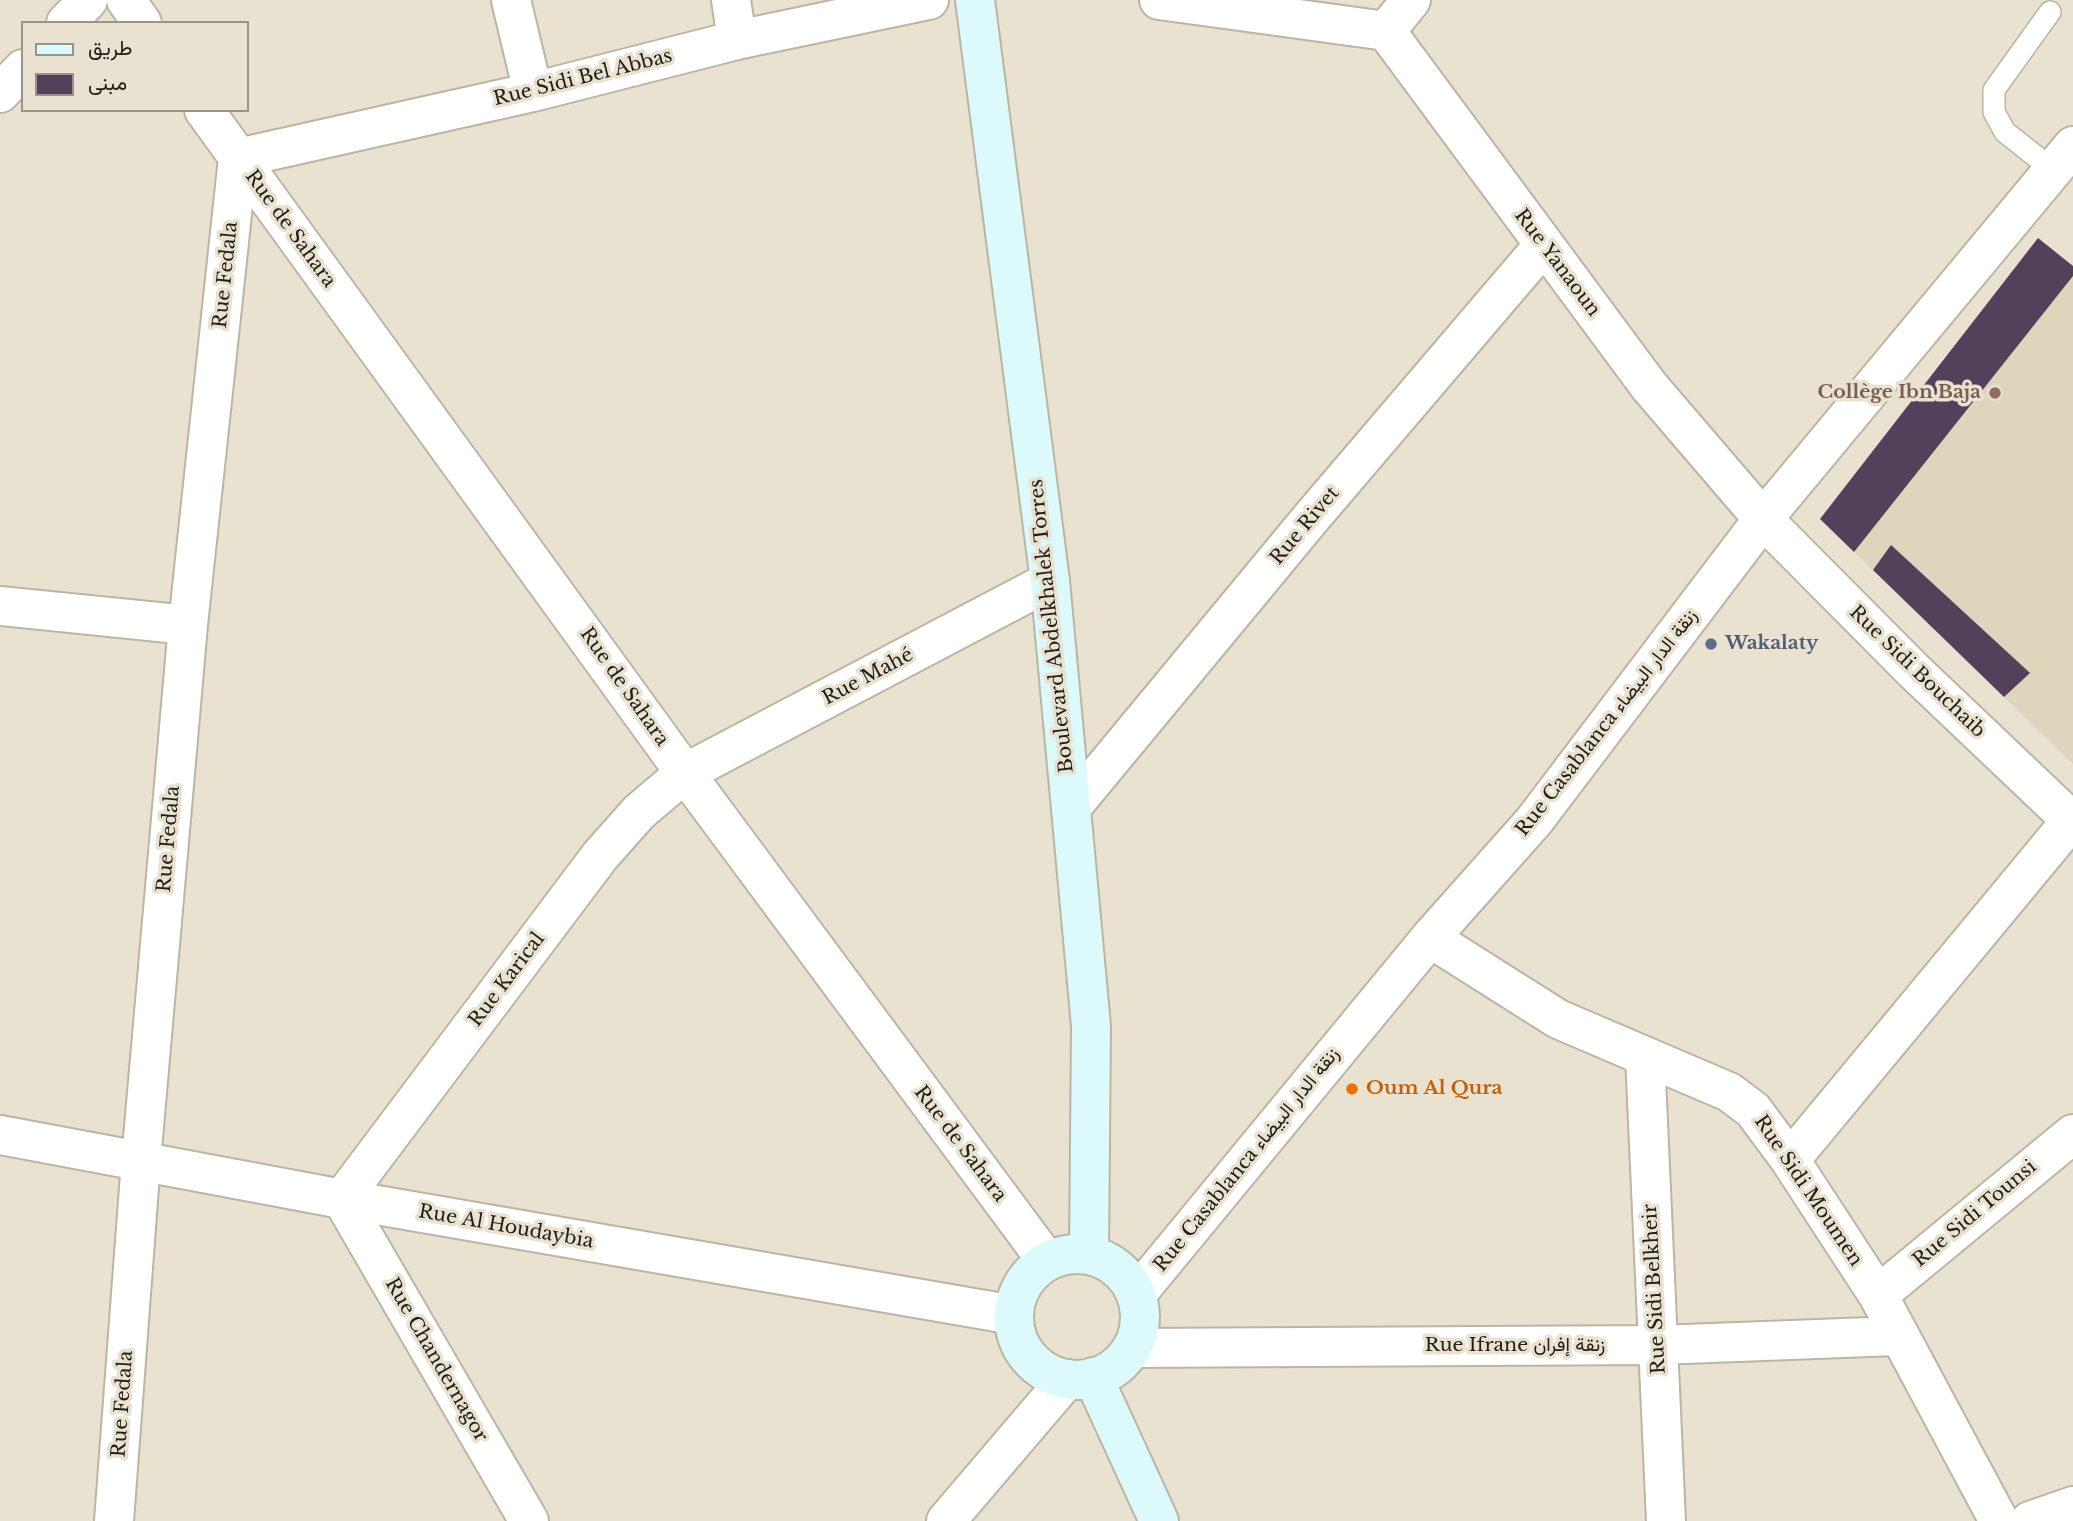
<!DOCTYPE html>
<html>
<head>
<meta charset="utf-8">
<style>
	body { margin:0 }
	#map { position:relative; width:2073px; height:1521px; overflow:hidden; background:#e9e2d1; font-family:"Libre Baskerville",Vazirmatn,serif }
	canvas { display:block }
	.legend { position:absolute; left:21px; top:21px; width:228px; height:91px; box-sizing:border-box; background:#e9e2d1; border:2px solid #9a9488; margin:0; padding:9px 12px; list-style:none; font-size:21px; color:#23201a }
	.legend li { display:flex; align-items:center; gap:14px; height:35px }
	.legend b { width:35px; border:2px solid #9a9488 }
</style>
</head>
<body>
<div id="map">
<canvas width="2073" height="1521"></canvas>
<ul class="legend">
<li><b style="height:9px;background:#dcf9fb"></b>طريق</li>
<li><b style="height:19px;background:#53405b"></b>مبنى</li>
</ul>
</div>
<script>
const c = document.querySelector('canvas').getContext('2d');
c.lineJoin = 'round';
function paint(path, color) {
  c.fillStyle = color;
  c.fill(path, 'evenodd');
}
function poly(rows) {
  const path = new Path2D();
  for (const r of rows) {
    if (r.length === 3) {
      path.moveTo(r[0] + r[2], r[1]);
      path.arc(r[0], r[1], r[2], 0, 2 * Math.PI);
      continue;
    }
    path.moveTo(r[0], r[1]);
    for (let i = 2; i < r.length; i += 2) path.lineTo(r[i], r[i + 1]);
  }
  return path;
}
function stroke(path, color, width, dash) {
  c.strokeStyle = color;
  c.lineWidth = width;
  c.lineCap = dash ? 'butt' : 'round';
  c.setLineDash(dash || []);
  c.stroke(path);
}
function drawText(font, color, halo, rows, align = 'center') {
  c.font = font + ' "Libre Baskerville",Vazirmatn,serif';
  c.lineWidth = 7;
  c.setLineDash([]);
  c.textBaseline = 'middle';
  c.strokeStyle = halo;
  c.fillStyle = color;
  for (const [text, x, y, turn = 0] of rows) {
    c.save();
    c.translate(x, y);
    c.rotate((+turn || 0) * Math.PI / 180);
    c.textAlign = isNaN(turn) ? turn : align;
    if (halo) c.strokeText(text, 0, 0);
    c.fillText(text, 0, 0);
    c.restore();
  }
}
const built = poly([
	[2038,238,2073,266,2073,764,1820,519]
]);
const building = poly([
	[2038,238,2073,266,2073,276,1854,552,1820,519],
	[1891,545,2030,673,2004,697,1873,570]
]);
const service = poly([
	[2050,12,1994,90,1994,112,2005,132,2053,170]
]);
const minor = poly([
	[511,0,533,92],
	[731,0,737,40],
	[1159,0,1386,31],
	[66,23,88,0],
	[1386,31,1649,386,1763,519,1914,671,2073,822],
	[1386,31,1411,0],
	[0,93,23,69],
	[0,606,188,625],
	[1071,808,1311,518,1543,246],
	[1430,938,1558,1019,1729,1092,1753,1110,1790,1160,1878,1295,1999,1521],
	[1645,1056,1666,1521],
	[0,1135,342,1199,1014,1315],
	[1790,1160,2071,821],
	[1136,1295,1430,938,1534,821,1763,519,2073,146],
	[1878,1295,2073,1134],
	[1132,1348,1658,1345,1897,1336],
	[114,1521,141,1161,188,625,238,158,533,92,737,40,929,0],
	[529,1521,342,1199,600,856,639,812,685,773,1050,581],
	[2030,1521,2073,1506]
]);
const tertiary = poly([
	[126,0,142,23],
	[204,110,685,773,1047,1261],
	[946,1521,1067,1379]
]);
const secondary = poly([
	[975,0,1050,581,1091,1026,1089,1254],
	[1077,1317,63],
	[1093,1377,1159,1521]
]);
const markers = [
	[1995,393,7,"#8d6e63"],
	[1711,644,7,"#5c6f8a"],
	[1352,1089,7,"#e8710a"]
];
const streetNames = [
	["Rue Sidi Bel Abbas",583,78,-14],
	["Rue de Sahara",290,229,54],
	["Rue Yanaoun",1557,263,53],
	["Rue Fedala",226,275,-84],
	["Rue Rivet",1305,526,-50],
	["Boulevard Abdelkhalek Torres",1052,626,-96],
	["Rue Sidi Bouchaib",1917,672,44],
	["Rue Mahé",868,677,-28],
	["Rue de Sahara",624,687,55],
	["Rue Casablanca زنقة الدار البيضاء",1607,723,-52],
	["Rue Fedala",169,839,-85],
	["Rue Karical",507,980,-53],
	["Rue de Sahara",960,1144,53],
	["Rue Casablanca زنقة الدار البيضاء",1247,1160,-51],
	["Rue Sidi Moumen",1808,1191,56],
	["Rue Sidi Tounsi",1975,1214,-40],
	["Rue Al Houdaybia",506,1227,10],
	["Rue Sidi Belkheir",1655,1289,-93],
	["Rue Ifrane زنقة إفران",1515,1346],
	["Rue Chandernagor",436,1360,60],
	["Rue Fedala",123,1404,-86]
];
const educationNames = [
	["Collège Ibn Baja",1981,393]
];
const serviceNames = [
	["Wakalaty",1725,644]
];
const foodNames = [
	["Oum Al Qura",1366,1089]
];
paint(built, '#ded5bd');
paint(building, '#53405b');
stroke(service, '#bbb5a4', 24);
stroke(minor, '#bbb5a4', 42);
stroke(tertiary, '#bbb5a4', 42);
stroke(secondary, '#bbb5a4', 42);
stroke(service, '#fff', 21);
stroke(minor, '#fff', 38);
stroke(tertiary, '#fff', 38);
stroke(secondary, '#dcf9fb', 38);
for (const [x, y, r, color] of markers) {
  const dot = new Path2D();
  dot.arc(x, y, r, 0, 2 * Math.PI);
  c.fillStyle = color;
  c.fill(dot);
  stroke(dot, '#e9e2d1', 2.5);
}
drawText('19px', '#23201a', '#e9e2d1', streetNames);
drawText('bold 19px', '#785e54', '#e9e2d1', educationNames, 'right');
drawText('bold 19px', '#4e5e75', '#e9e2d1', serviceNames, 'left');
drawText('bold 19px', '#c56008', '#e9e2d1', foodNames, 'left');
</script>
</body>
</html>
